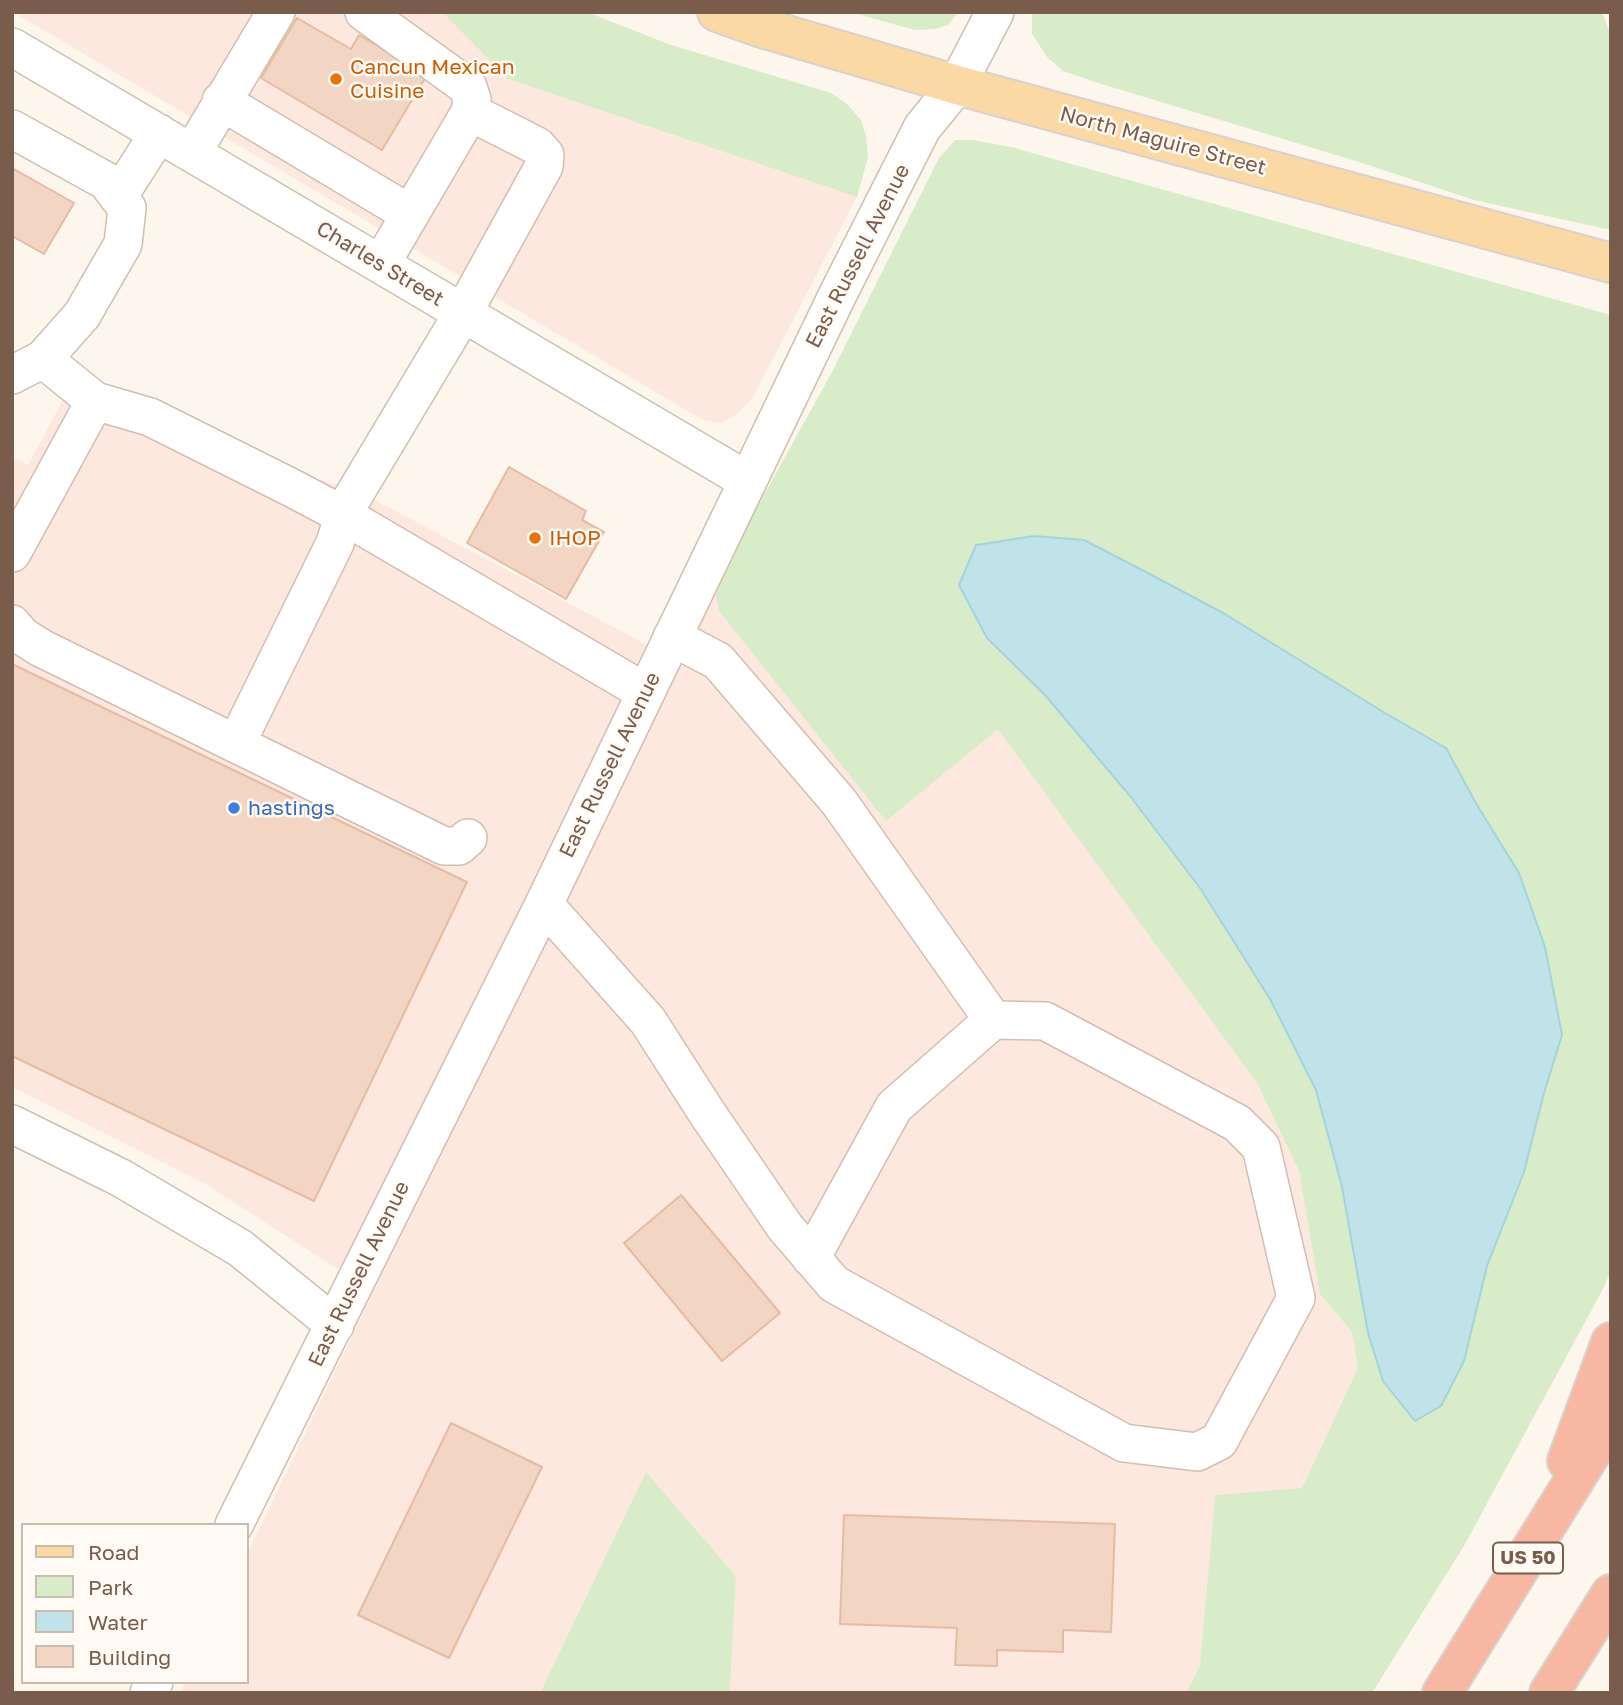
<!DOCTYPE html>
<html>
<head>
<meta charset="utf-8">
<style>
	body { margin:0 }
	#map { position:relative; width:1623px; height:1705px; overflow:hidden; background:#fdf6ec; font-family:"Golos Text",sans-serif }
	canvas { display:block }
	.frame { position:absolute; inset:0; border:14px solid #7a5c4d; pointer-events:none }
	.legend { position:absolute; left:21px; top:1523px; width:228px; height:161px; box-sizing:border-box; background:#fffaf3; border:2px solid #cabbb1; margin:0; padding:9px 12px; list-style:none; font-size:21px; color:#7a5c4d }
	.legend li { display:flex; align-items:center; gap:14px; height:35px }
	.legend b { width:35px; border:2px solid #cabbb1 }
</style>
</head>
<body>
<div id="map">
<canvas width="1623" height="1705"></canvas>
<div class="frame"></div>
<ul class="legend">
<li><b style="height:9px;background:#fbd9a5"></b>Road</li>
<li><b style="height:19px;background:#d8ecc9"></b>Park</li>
<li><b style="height:19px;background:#bfe3e8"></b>Water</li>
<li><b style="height:19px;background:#f3d5c3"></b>Building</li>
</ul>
</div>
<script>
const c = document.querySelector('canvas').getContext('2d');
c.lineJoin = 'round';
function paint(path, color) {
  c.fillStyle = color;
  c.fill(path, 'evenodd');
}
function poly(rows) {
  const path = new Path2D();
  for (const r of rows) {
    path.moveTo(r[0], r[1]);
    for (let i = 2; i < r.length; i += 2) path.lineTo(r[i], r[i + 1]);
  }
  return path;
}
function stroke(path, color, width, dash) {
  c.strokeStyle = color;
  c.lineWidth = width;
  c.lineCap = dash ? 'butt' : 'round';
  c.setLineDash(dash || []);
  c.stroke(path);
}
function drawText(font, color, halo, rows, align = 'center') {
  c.font = font + ' "Golos Text",sans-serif';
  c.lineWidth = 5;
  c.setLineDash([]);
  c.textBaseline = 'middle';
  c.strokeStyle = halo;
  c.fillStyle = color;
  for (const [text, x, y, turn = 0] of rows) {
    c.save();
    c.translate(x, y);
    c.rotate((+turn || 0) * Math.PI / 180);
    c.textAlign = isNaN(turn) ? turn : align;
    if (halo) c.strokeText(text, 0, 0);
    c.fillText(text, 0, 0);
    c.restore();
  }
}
const commercial = poly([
	[13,12,442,12,508,79,857,197,752,399,737,414,721,423,703,420],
	[64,398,362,493,664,654,356,1281,207,1185,12,1087,12,456,28,465],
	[714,585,998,728,1257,1083,1299,1171,1320,1294,1352,1332,1358,1368,1302,1488,1215,1495,1200,1665,1186,1693,730,1693,736,1576,646,1473,540,1693,180,1693,185,1682,247,1682,247,1554]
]);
const green = poly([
	[442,12,587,12,671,45,831,93,847,104,861,120,866,136,868,157,857,197,508,79],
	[850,12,958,12,948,25,935,29,915,30],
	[1032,12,1602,12,1611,36,1611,230,1474,200,1356,161,1095,82,1063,71,1047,57,1032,34],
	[955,140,973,140,1011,147,1611,315,1611,1270,1604,1287,1464,1546,1372,1693,1186,1693,1200,1665,1215,1495,1302,1488,1358,1368,1352,1332,1320,1294,1299,1171,1257,1083,998,729,886,821,719,611,714,585,832,372,939,158],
	[1084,540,1225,614,1385,713,1446,748,1477,805,1519,873,1545,947,1562,1035,1544,1093,1524,1172,1487,1266,1368,1333,1342,1187,1316,1090,1270,999,1200,888,1130,796,1045,694,987,638],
	[646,1472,736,1576,730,1693,540,1693]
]);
const water = poly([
	[1034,536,1084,540,1144,571,1225,614,1385,713,1446,748,1477,805,1519,873,1545,947,1562,1035,1544,1093,1524,1172,1487,1266,1464,1361,1441,1406,1415,1421,1383,1381,1368,1333,1342,1187,1316,1090,1270,999,1200,888,1130,796,1045,695,987,638,959,585,976,545,1034,536]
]);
const building = poly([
	[297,18,351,49,359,35,427,75,382,150,261,78,297,18],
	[12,168,74,203,44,254,12,236,12,168],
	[509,467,586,511,582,520,604,532,566,599,467,543,509,467],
	[12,664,467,882,314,1201,12,1056,12,664],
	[681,1195,780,1313,722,1361,624,1243,681,1195],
	[451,1423,542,1467,449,1658,358,1615,451,1423],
	[844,1515,1115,1524,1111,1632,1063,1630,1063,1652,997,1650,997,1666,955,1665,957,1628,840,1624,844,1515]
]);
const minor = poly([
	[364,12,468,87,472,100,470,112,381,264],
	[12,47,748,481],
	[221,101,410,214],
	[12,129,106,181,127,208,123,244,82,315,43,359,12,375],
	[192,153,276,12],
	[118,197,159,133],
	[43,359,95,401,150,417,292,488,343,515,645,692],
	[12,553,95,401],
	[12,624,22,636,41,648,444,846,459,846,468,838],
	[236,744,335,543,345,510,463,313,544,166,545,155,537,146,470,112],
	[544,904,648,1021,707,1113,785,1227,834,1284,1124,1443,1197,1452,1219,1441,1296,1298,1261,1147,1237,1123,1045,1021,993,1020,839,802,718,661,672,637],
	[12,1124,121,1178,240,1248,335,1325],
	[811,1258,894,1107,993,1020],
	[234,1525,544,904,837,296,922,128,957,85,995,12],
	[149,1693,154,1682]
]);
const major = poly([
	[717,12,759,27,957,85,1611,263]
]);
const highway = poly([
	[1567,1461,1611,1342],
	[1442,1693,1611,1421],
	[1549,1693,1611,1594]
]);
const markers = [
	[336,79,7,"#e8710a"],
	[535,538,7,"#e8710a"],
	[234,808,7,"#3f7fe0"]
];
const shields = [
	[1528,1558,70]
];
const shieldNames = [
	["US 50",1528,1558]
];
const foodNames = [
	["Cancun Mexican",350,67],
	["Cuisine",350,91],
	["IHOP",549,538]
];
const streetNames = [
	["North Maguire Street",1163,141,15],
	["East Russell Avenue",858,256,-63],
	["Charles Street",380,264,31],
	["East Russell Avenue",610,765,-64],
	["East Russell Avenue",359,1274,-64]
];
const shopNames = [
	["hastings",248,808]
];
paint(commercial, '#fde8e0');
paint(green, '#d8ecc9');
paint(water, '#bfe3e8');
stroke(water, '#a5d3da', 2);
paint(building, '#f3d5c3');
stroke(building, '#e6bba3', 2);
stroke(minor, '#d1beb0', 40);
stroke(major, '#dad1cd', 42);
stroke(highway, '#dad1cd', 42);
stroke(minor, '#fff', 37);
stroke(major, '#fbd9a5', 38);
stroke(highway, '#f7b7a3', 38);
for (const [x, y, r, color] of markers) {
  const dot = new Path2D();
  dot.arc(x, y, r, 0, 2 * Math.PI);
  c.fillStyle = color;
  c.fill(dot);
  stroke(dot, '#fffaf3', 2.5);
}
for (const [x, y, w] of shields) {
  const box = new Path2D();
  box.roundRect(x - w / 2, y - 15.5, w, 31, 5);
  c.fillStyle = '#fffaf3';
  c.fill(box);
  stroke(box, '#7a5c4d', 2);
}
drawText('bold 19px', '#7a5c4d', null, shieldNames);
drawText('21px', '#c56008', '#fffaf3', foodNames, 'left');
drawText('21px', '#7a5c4d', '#fffaf3', streetNames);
drawText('21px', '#366cbe', '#fffaf3', shopNames, 'left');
</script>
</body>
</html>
